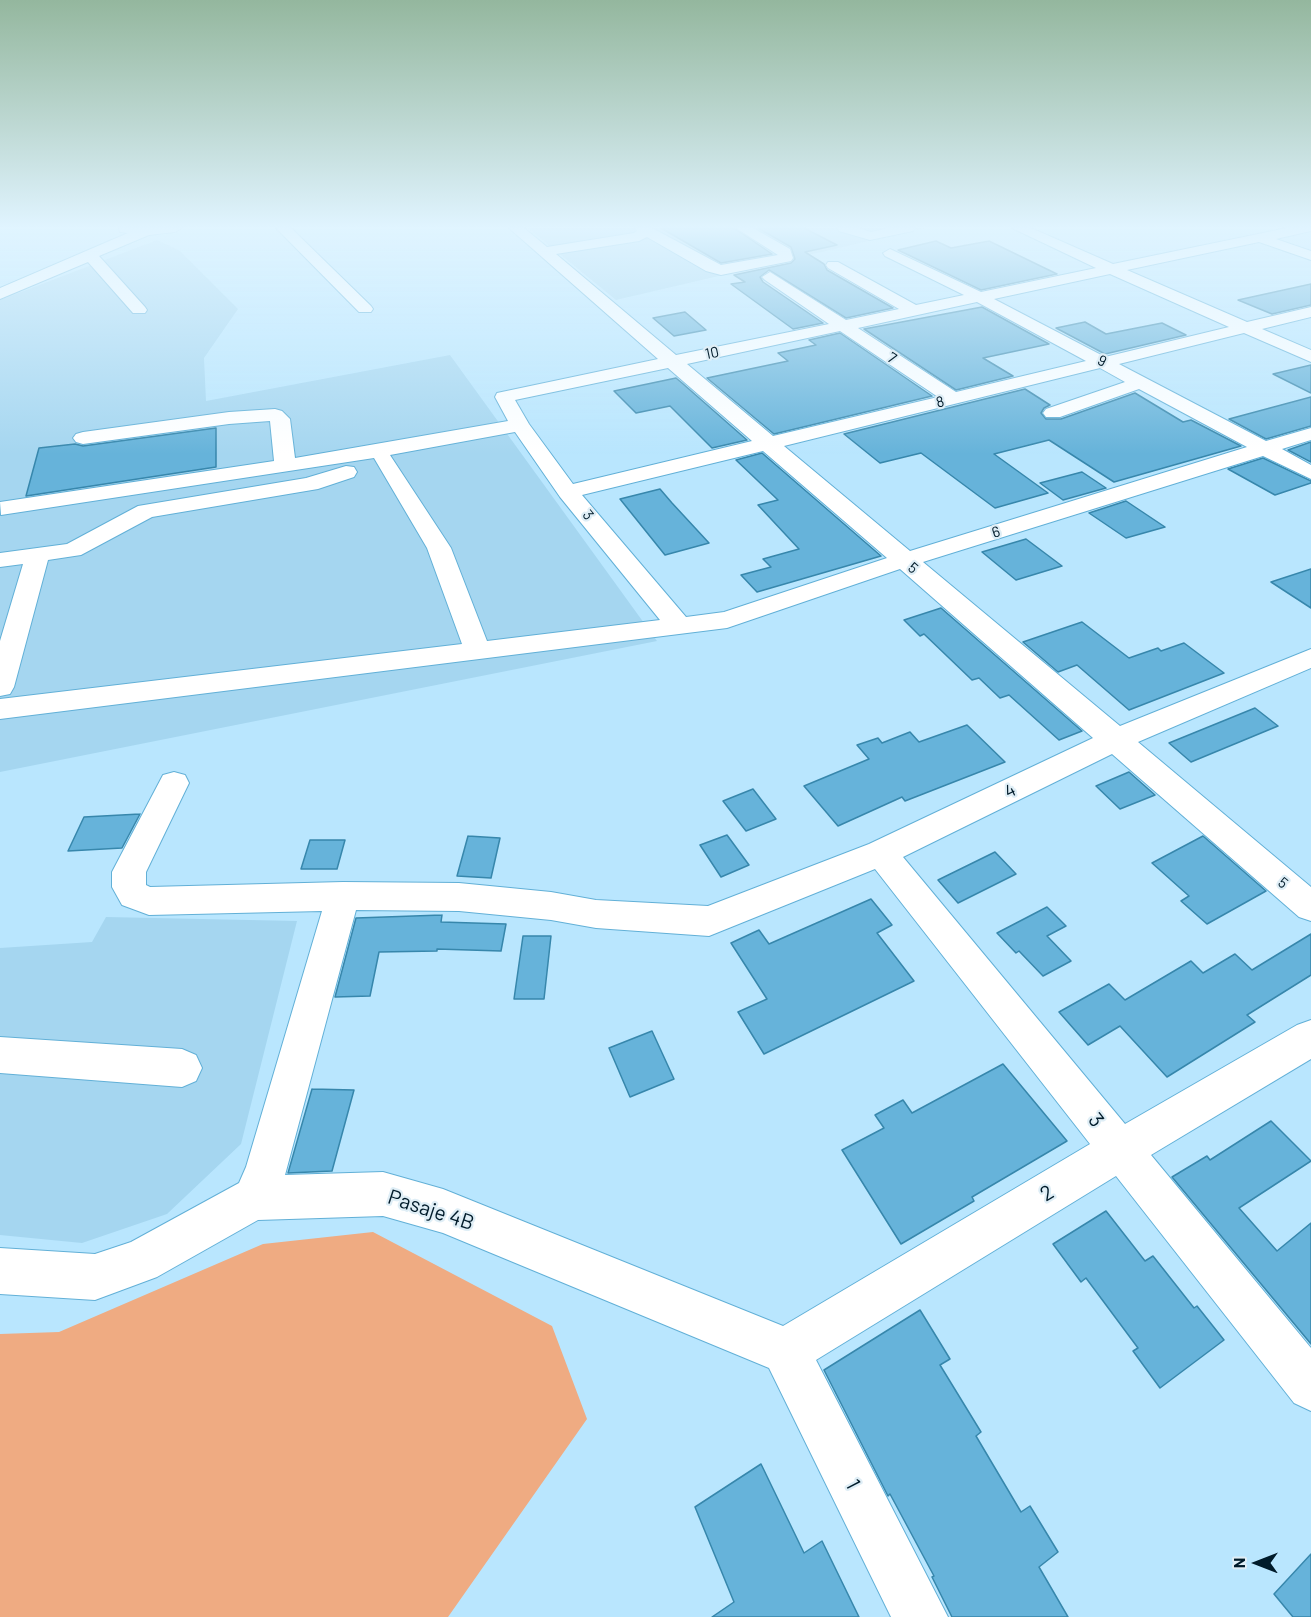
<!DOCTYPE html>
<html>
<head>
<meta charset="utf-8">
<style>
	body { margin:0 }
	#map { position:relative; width:1311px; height:1617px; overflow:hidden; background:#b9e6fe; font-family:Barlow,sans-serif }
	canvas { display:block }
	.north { position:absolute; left:1227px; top:1533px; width:60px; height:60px; -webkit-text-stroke:4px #dfeef6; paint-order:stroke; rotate:270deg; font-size:16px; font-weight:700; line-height:24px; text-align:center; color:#001b2a }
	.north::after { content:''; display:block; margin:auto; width:21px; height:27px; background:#001b2a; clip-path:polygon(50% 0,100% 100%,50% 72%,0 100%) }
</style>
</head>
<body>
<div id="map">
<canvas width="1311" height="1617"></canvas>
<div class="north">N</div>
</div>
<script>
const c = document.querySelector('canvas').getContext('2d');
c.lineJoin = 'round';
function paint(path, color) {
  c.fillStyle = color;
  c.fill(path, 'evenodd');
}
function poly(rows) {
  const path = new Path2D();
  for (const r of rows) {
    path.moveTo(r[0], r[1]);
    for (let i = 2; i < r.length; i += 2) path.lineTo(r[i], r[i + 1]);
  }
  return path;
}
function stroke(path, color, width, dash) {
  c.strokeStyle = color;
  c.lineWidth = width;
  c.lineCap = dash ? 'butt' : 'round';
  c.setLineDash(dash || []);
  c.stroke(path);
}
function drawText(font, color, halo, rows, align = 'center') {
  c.font = font + ' Barlow,sans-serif';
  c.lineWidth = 4.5;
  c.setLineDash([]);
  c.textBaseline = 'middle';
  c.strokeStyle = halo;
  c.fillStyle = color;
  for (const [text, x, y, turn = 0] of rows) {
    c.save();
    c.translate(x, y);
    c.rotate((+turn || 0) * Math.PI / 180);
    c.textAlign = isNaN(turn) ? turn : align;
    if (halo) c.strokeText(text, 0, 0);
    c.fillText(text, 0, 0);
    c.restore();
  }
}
const built = poly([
	[528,228,924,228,616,300],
	[157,240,180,251,238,309,204,358,206,401,450,355,657,641,0,772,0,300],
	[106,917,297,921,241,1144,167,1214,82,1243,0,1235,0,948,92,942]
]);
const green = poly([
	[373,1232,552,1326,587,1419,448,1617,0,1617,0,1334,59,1332,263,1244]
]);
const building = poly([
	[661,228,734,228,772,254,721,263,661,228],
	[758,228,804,228,837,245,805,252,824,264,827,270,893,308,846,318,769,270,760,277,763,282,823,323,793,329,731,284,745,282,734,275,791,263,795,259,791,247,758,228],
	[936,241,951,248,989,241,1057,274,981,290,898,250,936,241],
	[1311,284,1311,305,1272,314,1238,300,1311,284],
	[982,307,1049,344,983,358,1013,376,956,390,864,329,982,307],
	[685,312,706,330,674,336,653,318,685,312],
	[1085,322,1106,334,1162,323,1186,335,1105,354,1056,328,1085,322],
	[840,333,932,396,774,434,707,378,788,361,778,353,816,345,809,340,840,333],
	[1311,365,1311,393,1273,374,1311,365],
	[676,378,682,383,747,440,712,448,670,406,636,413,614,391,676,378],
	[1025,389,1050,405,1044,408,1041,413,1046,419,1061,419,1135,393,1183,422,1191,420,1241,446,1114,482,1049,440,994,454,1048,493,995,508,921,453,880,463,844,434,1025,389],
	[1311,397,1311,426,1266,439,1229,419,1311,397],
	[216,428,216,467,26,496,39,448,75,444,83,446,216,428],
	[1311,442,1311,462,1288,450,1311,442],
	[762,453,881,556,757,592,741,575,771,567,763,559,799,549,758,505,778,500,736,460,762,453],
	[1263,458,1311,481,1311,483,1275,495,1228,469,1263,458],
	[1082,472,1106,488,1063,500,1040,483,1082,472],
	[660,489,672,503,709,543,665,555,620,499,660,489],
	[1126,501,1165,527,1126,538,1089,513,1126,501],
	[1026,539,1062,566,1016,580,982,552,1026,539],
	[1311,569,1311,608,1271,582,1311,569],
	[941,608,1082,731,1059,740,1009,695,1000,698,979,678,972,680,924,634,920,636,904,620,941,608],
	[1082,622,1129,658,1158,648,1161,651,1184,643,1224,673,1129,710,1077,665,1058,672,1023,642,1082,622],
	[1255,708,1278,726,1191,762,1169,743,1255,708],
	[967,725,1005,762,905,801,902,797,838,826,804,786,869,759,857,745,878,738,882,743,910,732,919,742,967,725],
	[1129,772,1155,795,1120,809,1096,786,1129,772],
	[753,789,776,819,746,831,723,801,753,789],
	[140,814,122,848,68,851,84,817,140,814],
	[727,835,749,865,721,877,700,845,727,835],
	[468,836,500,838,491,878,457,876,468,836],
	[1203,836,1266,891,1207,924,1181,901,1189,896,1152,863,1203,836],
	[310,840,345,840,337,869,301,869,310,840],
	[995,852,1016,874,958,903,938,880,995,852],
	[871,899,892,925,877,933,914,981,764,1054,738,1012,767,999,731,943,759,930,769,944,871,899],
	[1047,907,1066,926,1047,936,1071,961,1043,976,1019,951,1016,953,997,933,1047,907],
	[442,915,441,922,506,924,501,951,437,949,437,951,379,952,370,996,335,997,356,918,442,915],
	[1311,934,1311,975,1247,1015,1255,1022,1167,1077,1120,1026,1088,1045,1059,1012,1109,984,1125,1000,1191,961,1203,973,1235,954,1252,970,1311,934],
	[523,936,551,936,544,999,514,999,523,936],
	[652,1031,674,1079,630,1097,609,1048,652,1031],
	[1003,1064,1067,1141,972,1197,974,1201,901,1244,842,1150,884,1128,875,1115,903,1100,912,1113,1003,1064],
	[312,1089,354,1090,332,1171,288,1173,312,1089],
	[1271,1121,1311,1161,1239,1208,1277,1251,1311,1223,1311,1344,1172,1177,1207,1156,1210,1160,1271,1121],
	[1106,1211,1145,1261,1153,1256,1194,1308,1197,1306,1224,1340,1160,1388,1133,1351,1138,1348,1086,1278,1081,1282,1053,1244,1106,1211],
	[920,1310,950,1359,940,1365,981,1432,976,1436,1021,1512,1030,1506,1058,1552,1039,1567,1068,1617,952,1617,932,1577,934,1576,890,1494,888,1496,824,1370,920,1310],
	[761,1464,804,1553,822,1541,859,1617,712,1617,734,1602,695,1507,761,1464],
	[1311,1554,1311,1617,1293,1617,1274,1594,1311,1554]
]);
const minor = poly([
	[119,228,182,228,175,232,149,235,99,256,145,307,147,310,145,313,133,313,88,262,0,299,0,288,128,233,120,232,119,228],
	[276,228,291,228,371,306,373,309,371,312,359,312,276,228],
	[509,228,524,228,547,247,634,233,637,231,635,228,652,228,721,265,778,255,736,228,753,228,790,249,793,258,791,261,721,275,706,271,647,237,639,241,556,254,676,355,829,324,765,280,762,277,770,272,846,320,899,309,828,268,826,265,828,262,838,262,916,305,964,295,885,256,883,253,890,249,981,292,1096,268,1012,228,1031,228,1113,264,1287,228,1311,228,1311,231,1276,239,1311,251,1311,260,1259,242,1127,270,1247,322,1311,307,1311,317,1262,329,1311,350,1311,362,1244,333,1119,364,1266,441,1311,428,1311,440,1282,449,1311,465,1311,479,1263,456,923,562,1120,726,1311,649,1311,668,1138,742,1311,887,1311,921,1299,917,1112,754,903,857,1125,1124,1297,1025,1311,1020,1311,1059,1151,1155,1311,1348,1311,1411,1294,1403,1116,1176,816,1360,948,1617,891,1617,769,1368,443,1233,383,1216,258,1220,157,1277,95,1300,0,1294,0,1248,95,1254,131,1242,239,1183,246,1167,322,911,149,915,122,905,112,887,112,872,163,775,174,772,185,775,189,783,146,872,146,885,150,887,343,882,459,883,551,892,596,900,708,906,869,844,1093,738,900,569,727,628,0,719,0,699,462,644,427,548,374,458,1,515,0,502,274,461,270,421,229,424,83,444,76,442,73,438,76,434,83,432,229,412,275,409,282,411,290,419,295,458,508,421,495,397,497,393,658,359,509,228],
	[1110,274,1229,327,1105,357,994,299,1110,274],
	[977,302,1086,361,956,392,858,328,977,302],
	[840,331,938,397,773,436,687,364,840,331],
	[668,368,752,441,573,484,529,424,515,400,668,368],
	[1100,368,1125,382,1046,409,1043,413,1046,417,1060,417,1139,389,1247,447,910,551,784,446,1100,368],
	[515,432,560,497,660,620,487,641,451,548,390,455,515,432],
	[763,451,887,558,724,612,686,617,582,495,763,451],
	[875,869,1090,1144,783,1326,443,1189,383,1172,285,1175,356,910,459,911,551,920,596,928,709,936,875,869],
	[837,228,859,228,871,232,888,228,915,228,913,231,870,240,839,231,837,228],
	[346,466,354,467,357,472,354,477,318,489,152,517,81,555,48,560,14,687,10,694,0,696,0,641,23,564,0,567,0,553,67,544,138,506,306,478,346,466],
	[0,1037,182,1049,196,1055,202,1068,196,1081,182,1087,0,1073,0,1037]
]);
const farStreetnames = [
	["10",712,353,-12],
	["7",892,358,33],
	["9",1102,361,28],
	["8",940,402,-14],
	["3",588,515,50],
	["6",996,532,-17],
	["5",913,568,41],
	["5",1283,883,40]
];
const streetNames = [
	["4",1010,791,-26]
];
const nearStreetnames = [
	["3",1096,1120,51],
	["2",1047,1193,-31],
	["Pasaje 4B",431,1210,18],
	["1",853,1484,63]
];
paint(built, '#a5d6f0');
paint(green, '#efab82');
paint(building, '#66b3da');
stroke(building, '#3787ac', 1.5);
stroke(minor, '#62b0d7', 2);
paint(minor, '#fff');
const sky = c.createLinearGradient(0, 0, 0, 454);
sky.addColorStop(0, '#94b79e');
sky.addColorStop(0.5, '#e0f4ff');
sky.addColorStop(1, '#e0f4ff00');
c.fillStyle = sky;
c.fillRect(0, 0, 1311, 454);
drawText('15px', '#001b2a', '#dfeef6', farStreetnames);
drawText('18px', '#001b2a', '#dfeef6', streetNames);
drawText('21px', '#001b2a', '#dfeef6', nearStreetnames);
</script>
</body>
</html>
